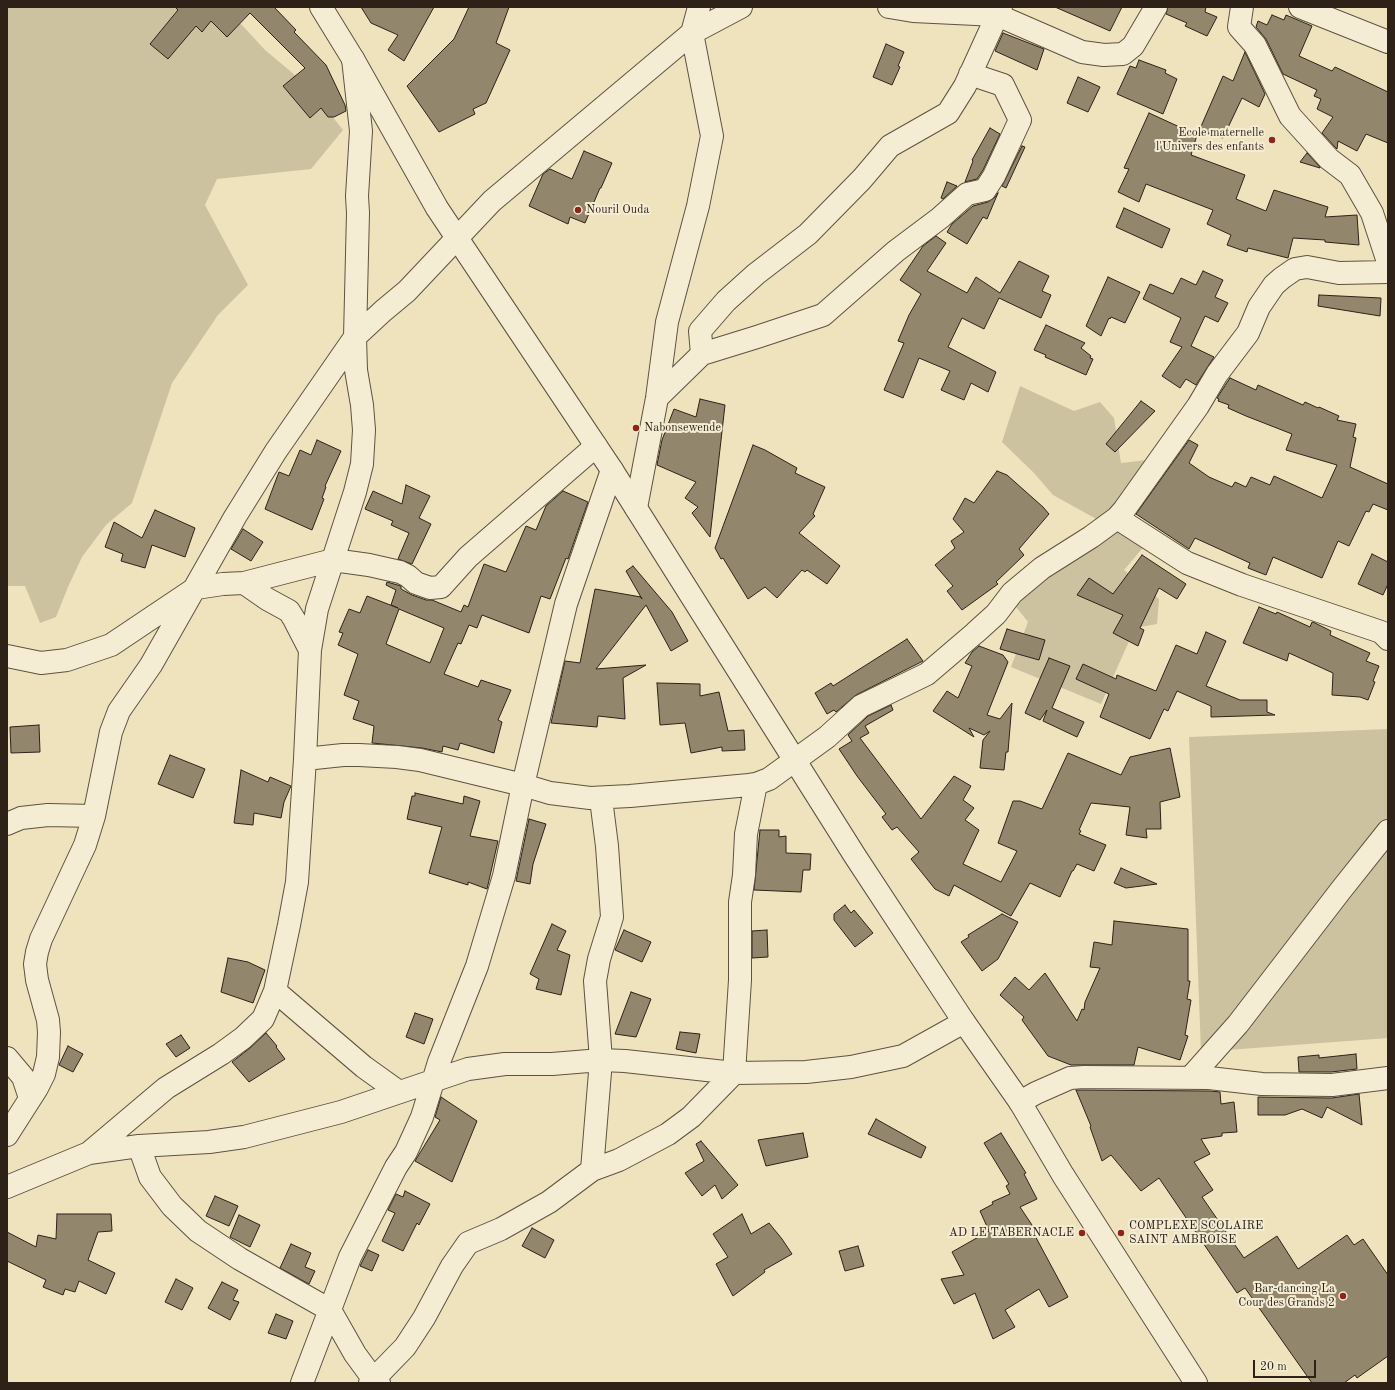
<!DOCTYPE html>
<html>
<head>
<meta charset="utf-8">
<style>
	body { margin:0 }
	#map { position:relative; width:1395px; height:1390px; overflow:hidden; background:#eee3bc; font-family:"Old Standard TT",serif }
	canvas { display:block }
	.frame { position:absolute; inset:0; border:8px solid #2e2218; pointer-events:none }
	.scale { position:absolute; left:1253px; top:1360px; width:63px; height:18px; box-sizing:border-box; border:2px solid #2e2218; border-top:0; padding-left:5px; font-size:12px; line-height:14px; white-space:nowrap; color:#2e2218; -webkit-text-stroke:3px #f4edd3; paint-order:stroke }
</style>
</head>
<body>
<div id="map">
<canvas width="1395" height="1390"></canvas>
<div class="frame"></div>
<div class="scale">20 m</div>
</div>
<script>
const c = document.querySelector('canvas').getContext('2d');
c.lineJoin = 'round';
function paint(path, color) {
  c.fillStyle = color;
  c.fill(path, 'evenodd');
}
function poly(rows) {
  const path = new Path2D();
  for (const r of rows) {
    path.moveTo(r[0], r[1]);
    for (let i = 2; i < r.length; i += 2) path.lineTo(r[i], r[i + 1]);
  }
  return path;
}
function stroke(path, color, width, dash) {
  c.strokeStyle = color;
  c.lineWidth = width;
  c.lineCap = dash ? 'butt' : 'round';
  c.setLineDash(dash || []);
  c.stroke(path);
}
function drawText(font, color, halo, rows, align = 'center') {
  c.font = font + ' "Old Standard TT",serif';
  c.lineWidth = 4;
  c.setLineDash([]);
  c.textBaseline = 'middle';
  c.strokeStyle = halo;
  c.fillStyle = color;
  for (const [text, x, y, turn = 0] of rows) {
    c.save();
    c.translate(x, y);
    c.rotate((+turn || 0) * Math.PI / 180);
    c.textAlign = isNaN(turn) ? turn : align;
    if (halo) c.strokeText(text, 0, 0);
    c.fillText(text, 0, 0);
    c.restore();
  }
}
const green = poly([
	[7,7,215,7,242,25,265,50,308,86,343,130,311,169,217,179,205,205,248,285,218,315,172,383,132,503,106,525,82,557,68,587,56,617,40,623,25,586,7,586],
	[1020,386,1074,411,1100,402,1114,418,1121,463,1147,460,1133,487,1100,521,1053,495,1034,473,1002,442],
	[1118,523,1147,543,1124,570,1159,599,1157,624,1135,628,1101,704,1011,667,1028,622,1013,603],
	[1388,729,1388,1038,1201,1052,1189,737]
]);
const building = poly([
	[175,7,274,7,296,30,294,32,326,65,345,105,346,111,334,117,328,117,321,108,310,118,283,86,305,68,250,13,227,37,211,21,202,32,196,26,168,59,150,44,178,10,175,7],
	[361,7,434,7,404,61,388,50,398,35,371,23,361,7],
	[469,7,509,7,496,43,510,50,486,103,473,109,475,114,439,132,407,86,454,39,469,7],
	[1055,7,1122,7,1110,31,1055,7],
	[1168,7,1206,7,1205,12,1217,17,1207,36,1185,26,1187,23,1166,14,1168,7],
	[1272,15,1284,20,1286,15,1312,26,1299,56,1332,71,1335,67,1388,92,1388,143,1366,134,1357,151,1338,141,1337,149,1322,133,1333,117,1317,109,1321,99,1314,96,1317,90,1283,74,1266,39,1256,27,1258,21,1267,25,1272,15],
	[1003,33,1044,49,1037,70,995,51,1003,33],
	[886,44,904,52,898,66,900,67,892,85,873,77,886,44],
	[1245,52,1265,94,1259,107,1242,98,1223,138,1199,131,1223,76,1233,81,1245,52],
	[1139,60,1166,70,1165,73,1177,79,1163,114,1117,94,1130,66,1136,68,1139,60],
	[1078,77,1100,87,1088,112,1067,103,1078,77],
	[1149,113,1197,135,1191,155,1245,175,1236,199,1266,211,1274,190,1328,207,1325,217,1357,215,1359,245,1325,242,1325,240,1293,238,1288,258,1248,248,1247,252,1227,245,1231,235,1207,224,1213,210,1146,184,1139,202,1118,192,1129,169,1124,168,1149,113],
	[990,128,1000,134,983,170,977,179,965,182,973,161,972,160,990,128],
	[1022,146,1025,147,1006,188,1002,186,1022,146],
	[584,151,612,163,601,188,600,188,585,223,570,217,568,224,529,206,543,174,550,169,572,179,584,151],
	[1307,153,1320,167,1320,168,1300,162,1307,153],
	[947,182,957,186,943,199,941,198,947,182],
	[998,193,987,219,983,217,967,244,947,232,952,224,973,206,988,202,995,197,998,193],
	[1124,208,1170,229,1162,248,1116,227,1124,208],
	[936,236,946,243,927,271,967,293,976,277,1000,293,1019,261,1049,276,1042,291,1051,295,1041,318,999,298,984,329,962,318,948,347,996,372,988,392,971,383,964,400,941,390,950,371,919,358,903,398,884,390,904,343,898,341,909,315,921,294,900,280,923,246,936,236],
	[1203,271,1223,280,1215,297,1228,303,1218,322,1205,316,1191,346,1214,357,1196,385,1186,379,1180,388,1162,376,1182,347,1170,342,1181,318,1143,299,1150,284,1173,294,1181,278,1196,285,1203,271],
	[1108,277,1140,292,1125,323,1111,317,1110,319,1109,318,1101,336,1086,326,1108,277],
	[1319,295,1381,298,1380,316,1318,306,1319,295],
	[1046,325,1085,343,1081,348,1091,356,1090,358,1093,359,1086,375,1045,357,1046,355,1034,350,1046,325],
	[1230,378,1256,390,1258,385,1303,405,1305,402,1318,408,1319,407,1339,416,1337,420,1356,424,1353,437,1356,438,1350,467,1388,484,1388,510,1373,504,1369,512,1366,511,1349,546,1338,541,1322,578,1273,557,1266,575,1248,568,1250,563,1195,538,1189,549,1136,514,1189,440,1198,445,1189,463,1209,477,1232,487,1235,482,1246,487,1251,477,1270,485,1274,476,1322,498,1337,465,1286,450,1292,434,1246,416,1228,408,1229,405,1218,401,1219,399,1217,398,1230,378],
	[700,399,725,405,710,537,692,513,698,507,685,498,696,482,657,465,662,440,674,409,696,417,700,399],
	[1141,401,1155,411,1115,452,1106,444,1141,401],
	[317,440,341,451,325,486,326,487,322,498,324,499,312,530,265,509,279,472,289,476,300,450,311,455,317,440],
	[753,445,765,450,797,468,795,473,825,487,813,514,815,516,799,533,840,566,827,584,807,570,805,572,802,570,777,598,765,587,748,599,723,558,721,559,715,548,753,445],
	[997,471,1007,475,1043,507,1049,514,1019,549,1024,555,996,582,998,584,962,610,947,591,953,586,935,565,955,548,951,541,964,532,953,519,965,498,974,503,997,471],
	[406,485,430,496,419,518,431,524,412,564,398,559,409,533,391,525,393,521,365,509,373,491,402,504,406,485],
	[563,491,588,502,568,559,566,558,550,599,541,596,529,633,482,615,477,628,469,625,461,644,458,643,444,674,478,687,481,680,511,690,498,720,502,722,494,753,460,743,458,750,443,746,442,752,422,748,372,743,374,726,353,719,359,701,344,695,358,654,338,645,343,633,339,632,349,609,360,613,367,596,398,608,391,605,396,590,386,585,387,582,401,586,401,589,412,595,426,600,432,600,461,612,464,605,468,607,484,564,506,572,526,526,536,530,546,506,563,491],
	[399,609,444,628,430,663,386,644,399,609],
	[155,510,195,528,185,557,152,545,145,568,121,561,123,554,105,547,114,522,142,538,155,510],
	[243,529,263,542,251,561,231,549,243,529],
	[1372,554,1388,562,1388,584,1383,595,1358,584,1372,554],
	[1142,555,1186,584,1177,599,1159,588,1140,628,1144,630,1138,646,1113,633,1123,615,1077,595,1089,578,1113,594,1142,555],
	[633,566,672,612,688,641,671,651,646,605,596,669,646,665,623,678,625,719,598,716,597,727,551,723,565,661,580,663,595,589,641,597,642,599,626,571,633,566],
	[1259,607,1276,614,1277,612,1310,627,1312,622,1315,623,1331,631,1330,635,1370,653,1366,661,1379,666,1373,681,1375,682,1368,700,1360,697,1332,695,1333,673,1289,653,1287,661,1243,643,1259,607],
	[1007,629,1045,640,1039,660,1000,649,1007,629],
	[1206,632,1226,641,1206,686,1240,700,1267,700,1267,712,1275,715,1211,717,1211,706,1177,691,1168,711,1164,709,1150,739,1100,717,1109,694,1076,679,1083,664,1116,679,1117,675,1156,691,1176,645,1197,654,1206,632],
	[907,639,923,661,856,695,836,712,834,710,827,714,815,693,831,683,833,686,907,639],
	[979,646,1003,655,1008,662,987,715,1000,719,1012,703,1008,752,1006,752,1004,770,980,768,983,740,990,731,984,735,969,728,974,737,933,711,947,691,958,698,972,666,965,663,972,652,979,646],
	[1049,658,1070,666,1052,708,1084,722,1077,737,1043,721,1047,710,1040,720,1025,713,1049,658],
	[657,683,700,684,700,696,719,692,728,731,744,730,745,750,722,751,722,747,691,753,685,723,660,725,657,683],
	[891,705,893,710,865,726,869,733,860,738,921,819,954,776,971,786,963,800,974,808,965,820,979,830,963,864,1001,882,1017,851,998,843,1013,801,1020,801,1042,809,1068,753,1121,775,1130,757,1170,748,1180,797,1160,802,1161,829,1146,829,1147,838,1126,835,1130,807,1091,803,1079,830,1081,831,1079,834,1106,845,1094,871,1077,864,1073,871,1072,871,1060,897,1030,883,1011,916,954,885,949,896,935,889,911,859,919,852,897,827,892,830,882,817,886,814,857,776,839,749,852,741,848,735,868,716,891,705],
	[39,725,40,752,11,753,10,727,39,725],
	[170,755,205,769,193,798,158,784,170,755],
	[241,770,268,782,270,777,291,786,284,802,281,818,254,813,253,825,234,823,241,770],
	[415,793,463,804,464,796,480,801,470,836,498,841,487,889,468,882,468,885,429,873,442,827,407,819,412,796,415,796,415,793],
	[529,819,546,824,533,864,530,884,516,881,529,819],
	[760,830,779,830,779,837,786,836,786,853,811,854,810,870,803,870,801,892,754,890,760,830],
	[1121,868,1157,884,1126,888,1114,883,1121,868],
	[845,905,851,913,854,910,873,933,855,947,834,920,834,914,845,905],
	[1002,914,1018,922,998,959,982,971,961,942,969,937,968,935,1002,914],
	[1114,921,1188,929,1188,981,1190,981,1187,999,1191,1000,1185,1035,1188,1036,1180,1060,1138,1047,1134,1065,1071,1065,1048,1056,1022,1020,1024,1017,1000,995,1015,977,1029,990,1045,973,1077,1021,1082,1009,1084,1010,1085,1002,1100,968,1090,967,1094,942,1112,945,1114,921],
	[552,924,566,931,557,950,570,955,561,995,536,989,539,979,530,974,552,924],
	[624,930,651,942,642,962,615,950,624,930],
	[767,930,768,957,752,958,752,931,767,930],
	[228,958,248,962,265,970,253,1003,221,992,228,958],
	[631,992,651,999,636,1037,615,1034,631,992],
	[415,1013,433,1019,424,1044,406,1037,415,1013],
	[680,1032,700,1034,696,1053,676,1049,680,1032],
	[266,1033,277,1046,276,1047,285,1059,249,1082,232,1062,250,1048,266,1033],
	[181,1035,190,1048,176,1057,166,1044,181,1035],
	[68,1046,83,1054,73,1072,59,1065,68,1046],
	[1356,1054,1357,1069,1331,1072,1299,1072,1298,1057,1319,1055,1319,1058,1356,1054],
	[1076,1090,1210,1091,1220,1092,1221,1104,1234,1102,1237,1132,1222,1133,1222,1136,1201,1139,1210,1154,1194,1162,1213,1190,1202,1197,1244,1258,1277,1236,1298,1269,1347,1235,1354,1245,1363,1239,1388,1275,1388,1356,1357,1378,1355,1375,1344,1383,1312,1383,1245,1288,1237,1293,1159,1178,1141,1191,1111,1155,1102,1161,1090,1127,1091,1126,1076,1090],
	[1359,1094,1362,1125,1327,1107,1322,1118,1302,1109,1285,1115,1258,1115,1258,1097,1332,1098,1359,1094],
	[441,1097,477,1121,452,1182,415,1161,440,1120,435,1117,441,1097],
	[876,1119,926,1147,921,1158,868,1134,876,1119],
	[803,1133,808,1157,766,1166,758,1140,803,1133],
	[1001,1133,1026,1173,1024,1174,1037,1199,1020,1207,1036,1231,1033,1232,1068,1297,1049,1307,1039,1289,1005,1310,1015,1327,993,1339,975,1293,954,1304,941,1279,964,1275,952,1252,989,1231,980,1211,993,1204,992,1202,1010,1194,1006,1186,1009,1184,984,1143,1001,1133],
	[701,1141,738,1185,722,1199,715,1185,702,1196,685,1173,704,1161,696,1144,701,1141],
	[405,1191,430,1204,419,1225,417,1223,403,1251,382,1241,395,1213,388,1210,396,1194,403,1197,405,1191],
	[215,1196,238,1206,229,1226,206,1216,215,1196],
	[57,1214,111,1214,112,1231,98,1232,88,1260,115,1273,106,1294,79,1281,75,1292,65,1289,63,1295,43,1287,46,1280,7,1261,7,1232,36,1247,38,1235,56,1239,57,1214],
	[742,1214,751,1234,769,1223,782,1239,792,1254,764,1270,765,1272,733,1296,716,1264,728,1257,713,1234,742,1214],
	[239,1215,260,1225,250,1247,230,1237,239,1215],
	[532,1228,554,1240,545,1258,522,1246,532,1228],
	[291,1244,311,1253,305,1267,315,1271,309,1284,280,1268,291,1244],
	[858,1246,864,1266,845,1271,839,1251,858,1246],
	[368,1250,379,1255,372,1271,360,1266,368,1250],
	[176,1279,193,1288,182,1310,165,1302,176,1279],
	[222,1282,238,1290,233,1300,239,1302,230,1320,208,1308,222,1282],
	[276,1314,293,1321,286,1339,268,1333,276,1314]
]);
const minor = poly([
	[889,7,913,11,997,15,1082,52,1104,55,1123,54,1133,46,1156,7],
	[1242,7,1239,27,1255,45,1290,116,1329,159,1350,175,1372,213,1388,262],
	[1300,7,1388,42],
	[702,354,700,331,726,301,756,274,808,234,862,179,890,146,948,113,965,86,1001,7],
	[657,398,702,354,757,337,823,315,896,251,940,218,967,194,985,190,994,176,1020,120,1003,85,970,74],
	[636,508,657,398,667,322,698,206,712,136,692,33,699,7],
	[1117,518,1187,563,1242,585,1381,632,1388,639],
	[244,583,333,560,369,565,400,572,408,576,416,583,430,588,441,587,468,557,596,446],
	[7,656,41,663,67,660,111,645,196,588,223,584,244,583,267,599,289,611,294,619,310,650],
	[305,759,343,755,359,755,397,757,420,760,523,785,550,793,590,798,630,796,749,785,756,784,769,779,827,737,861,706,927,674,975,633,996,614,1012,593,1042,568,1091,537,1117,518,1124,510,1198,406,1217,374,1248,333,1259,307,1274,285,1282,278,1295,269,1307,267,1339,273,1388,272],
	[7,824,21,818,48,815,94,816],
	[275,991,364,1067,399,1092],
	[7,1058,23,1077,30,1098],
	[1190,1078,1238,1024,1341,890,1388,831],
	[1020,1102,1036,1093,1070,1078,1084,1077,1209,1078,1262,1084,1332,1085,1388,1078],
	[7,1135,37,1088,44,1074,48,1057,49,1032,48,1020,37,980,35,964,37,952,41,939,85,845,94,816,111,732,119,711,151,665,235,517,276,451,355,337,383,311,407,291,492,201,692,33,741,7],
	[139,1146,150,1177,172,1206,198,1231,240,1259,330,1310,355,1354,374,1380,379,1383],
	[89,1153,166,1088,221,1054,243,1038,263,1019,275,991,289,925,297,882,305,759,310,650,317,609,355,492,362,464,364,430,362,405,356,370,355,337,358,213,357,196,361,131,353,59],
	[592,1170,601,1060,595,981,599,959,612,917,607,846,601,799],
	[7,1187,89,1153,139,1146,209,1142,244,1137,341,1112,468,1069,505,1064,552,1064,601,1060,625,1061,734,1073,806,1072,851,1067,903,1056,964,1022],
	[302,1383,350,1257,396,1167,406,1152,422,1117,439,1062,477,966,504,876,523,785,566,604,612,470],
	[370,1383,405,1347,424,1318,452,1266,468,1243,501,1229,549,1202,592,1170,619,1160,668,1134,691,1117,734,1073,740,980,740,902,744,875,746,834,756,784]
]);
const tertiary = poly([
	[321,7,353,59,437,208,612,470,855,856,964,1022,1020,1102,1063,1175,1196,1383]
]);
const markers = [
	[1272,140,4,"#8f2418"],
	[578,210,4,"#8f2418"],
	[636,428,4,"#8f2418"],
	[1082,1233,4,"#8f2418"],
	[1121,1233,4,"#8f2418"],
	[1343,1296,4,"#8f2418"]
];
const poiNames = [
	["Ecole maternelle",1264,133],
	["l'Univers des enfants",1264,147],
	["Nouril Ouda",586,210,"left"],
	["Nabonsewende",644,428,"left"],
	["COMPLEXE SCOLAIRE",1129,1226,"left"],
	["SAINT AMBROISE",1129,1240,"left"],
	["AD LE TABERNACLE",1074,1233],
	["Bar-dancing La",1335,1289],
	["Cour des Grands 2",1335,1303]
];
paint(green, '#cdc2a0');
paint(building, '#92866d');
stroke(building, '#2e2218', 1);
stroke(minor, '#5e5241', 24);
stroke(tertiary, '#5e5241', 24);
stroke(minor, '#f4edd3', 22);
stroke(tertiary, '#f4edd3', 22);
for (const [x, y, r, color] of markers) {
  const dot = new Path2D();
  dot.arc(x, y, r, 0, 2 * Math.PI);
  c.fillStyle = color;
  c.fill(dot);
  stroke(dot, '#f4edd3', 1.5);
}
drawText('12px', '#2e2218', '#f4edd3', poiNames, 'right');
</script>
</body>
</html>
